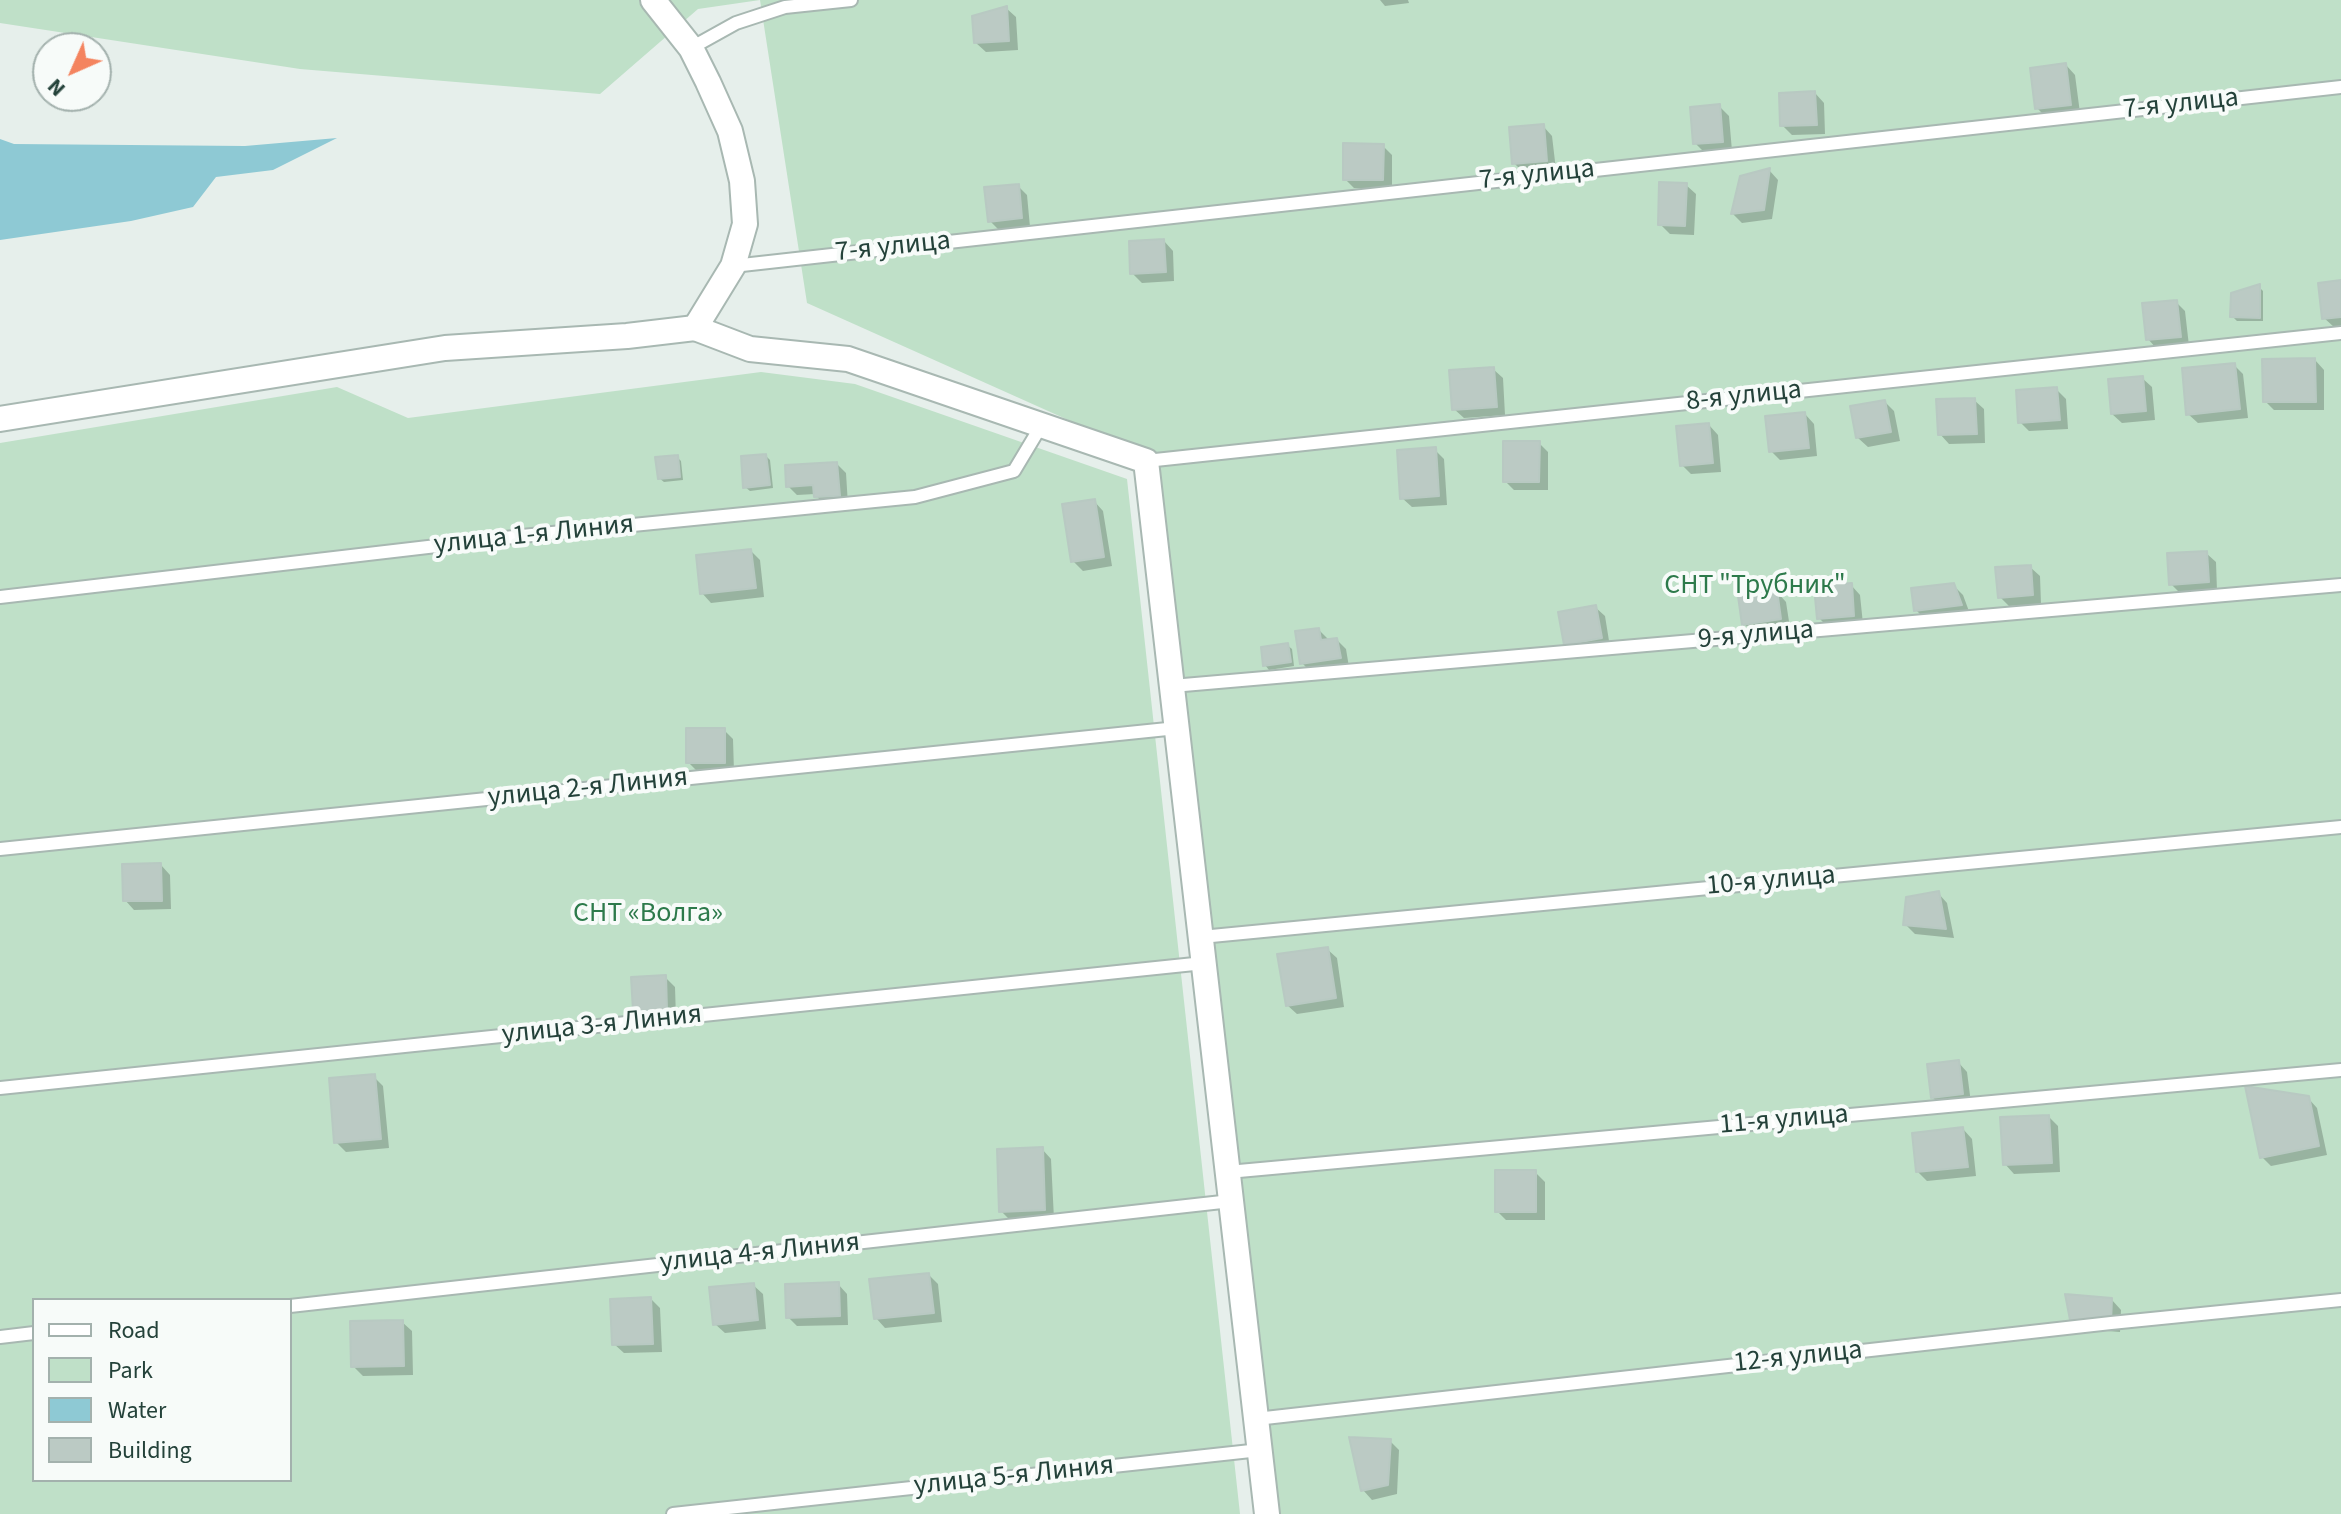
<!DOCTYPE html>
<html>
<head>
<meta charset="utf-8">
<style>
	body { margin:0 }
	#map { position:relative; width:2341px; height:1514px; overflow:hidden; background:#e6efeb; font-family:"Source Sans 3",sans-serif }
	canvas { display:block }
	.legend { position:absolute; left:32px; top:1298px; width:260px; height:184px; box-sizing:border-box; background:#f7fbf9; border:2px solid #a3b1ad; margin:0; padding:10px 14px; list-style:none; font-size:24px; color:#24423a }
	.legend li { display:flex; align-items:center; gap:16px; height:40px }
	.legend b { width:40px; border:2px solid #a3b1ad }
	.north { position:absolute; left:32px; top:32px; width:80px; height:80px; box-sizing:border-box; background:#f7fbf9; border:2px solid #a3b1ad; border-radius:50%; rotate:225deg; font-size:22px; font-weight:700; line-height:32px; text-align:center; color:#24423a }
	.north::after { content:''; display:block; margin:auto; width:28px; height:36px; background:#f4845f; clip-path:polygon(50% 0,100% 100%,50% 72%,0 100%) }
</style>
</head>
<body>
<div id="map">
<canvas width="2341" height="1514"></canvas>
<ul class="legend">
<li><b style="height:10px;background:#fff"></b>Road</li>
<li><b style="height:22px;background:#bfe0c8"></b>Park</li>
<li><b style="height:22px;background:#8ec9d4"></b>Water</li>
<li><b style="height:22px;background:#bbcac4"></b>Building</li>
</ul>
<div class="north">N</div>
</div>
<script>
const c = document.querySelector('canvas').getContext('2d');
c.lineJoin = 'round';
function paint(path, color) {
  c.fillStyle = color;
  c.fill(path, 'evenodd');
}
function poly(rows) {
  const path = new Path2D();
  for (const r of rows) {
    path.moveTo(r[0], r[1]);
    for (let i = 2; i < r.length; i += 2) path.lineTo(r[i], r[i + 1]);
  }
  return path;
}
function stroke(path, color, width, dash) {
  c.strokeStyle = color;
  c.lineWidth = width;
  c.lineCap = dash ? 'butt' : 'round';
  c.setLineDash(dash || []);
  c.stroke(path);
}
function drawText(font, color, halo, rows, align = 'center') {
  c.font = font + ' "Source Sans 3",sans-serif';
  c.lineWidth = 8;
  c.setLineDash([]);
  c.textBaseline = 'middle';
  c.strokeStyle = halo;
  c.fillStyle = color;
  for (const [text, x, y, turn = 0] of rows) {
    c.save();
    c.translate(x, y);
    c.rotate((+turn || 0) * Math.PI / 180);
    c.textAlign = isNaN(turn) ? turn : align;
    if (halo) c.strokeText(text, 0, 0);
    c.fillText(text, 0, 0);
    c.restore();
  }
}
const green = poly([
	[0,0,2341,0,2341,1514,1267,1514,1153,458,807,303,760,0,698,9,600,94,300,69,0,23],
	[761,372,855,384,1127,479,1240,1514,0,1514,0,443,337,387,408,418],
	[34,1300,290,1300,290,1480,34,1480]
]);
const water = poly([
	[337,138,273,170,216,177,193,207,131,221,0,240,0,139,14,144,245,146]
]);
const shadow = poly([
	[1380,0,1408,0,1409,3,1385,6],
	[1006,8,1016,17,1018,50,986,52,976,43],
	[2066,65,2075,75,2080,113,2046,117,2037,108],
	[1815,93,1824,103,1825,134,1792,135,1782,125],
	[1719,106,1729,116,1732,151,1705,153,1695,143],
	[1543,126,1552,136,1556,170,1524,173,1514,163],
	[1383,146,1392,155,1392,189,1354,188,1345,179],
	[1769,170,1778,180,1772,219,1742,223,1733,214],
	[1686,185,1696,194,1694,235,1670,234,1660,224],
	[1018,186,1027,195,1030,227,999,230,990,221],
	[1164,241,1173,251,1174,281,1142,283,1132,273],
	[2341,282,2341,326,2334,327,2324,318],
	[2259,287,2263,291,2263,321,2237,321,2232,316],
	[2176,302,2185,311,2189,346,2157,349,2148,339],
	[2315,360,2324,370,2324,410,2274,410,2265,401],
	[2234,365,2243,374,2248,418,2198,423,2188,414],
	[1493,369,1503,378,1505,415,1464,418,1454,409],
	[2142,378,2152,387,2155,420,2122,423,2112,414],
	[2057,390,2066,399,2068,429,2029,431,2020,422],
	[1974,400,1984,409,1985,443,1949,444,1940,434],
	[1885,402,1894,411,1900,441,1868,447,1858,438],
	[1805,414,1814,424,1817,456,1780,460,1771,451],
	[1709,425,1718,435,1721,472,1691,474,1682,465],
	[1539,443,1548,452,1548,490,1514,490,1505,481],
	[1435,450,1444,459,1447,505,1412,507,1402,498],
	[766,456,770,460,773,488,750,491,745,487],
	[677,457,681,461,683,480,664,482,659,478],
	[837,464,846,473,848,505,825,506,815,494,797,495,788,486],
	[1094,501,1103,511,1112,566,1083,571,1073,561],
	[751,551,760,560,764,597,711,603,702,593],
	[2206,553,2216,562,2217,591,2180,593,2171,584],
	[2030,567,2040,576,2041,604,2009,606,2000,597],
	[1851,585,1860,595,1863,624,1828,627,1819,618],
	[1953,585,1963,595,1970,614,1925,619,1916,610],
	[1777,592,1786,602,1790,628,1754,633,1744,624],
	[1595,607,1605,616,1610,647,1575,653,1566,644],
	[1319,630,1328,639,1337,640,1346,649,1349,667,1312,673,1302,663],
	[1287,645,1292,649,1294,666,1269,670,1265,665],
	[724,730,733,739,734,772,697,771,688,762],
	[161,865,170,875,171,909,134,910,125,900],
	[1938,893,1947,903,1954,938,1915,934,1906,925],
	[1327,949,1337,958,1344,1007,1297,1014,1287,1005],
	[665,977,675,987,676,1018,644,1020,634,1010],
	[1958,1062,1967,1072,1971,1103,1943,1107,1933,1098],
	[374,1077,383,1086,389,1148,346,1152,336,1142],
	[2308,1098,2317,1108,2327,1155,2271,1166,2262,1157],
	[2049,1117,2058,1126,2060,1172,2014,1174,2005,1164],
	[1963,1129,1972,1139,1976,1176,1927,1181,1918,1172],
	[1042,1149,1051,1159,1054,1219,1011,1221,1001,1211],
	[1535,1172,1545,1182,1545,1220,1506,1220,1497,1211],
	[929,1275,938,1284,942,1322,885,1328,876,1318],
	[838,1284,847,1294,848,1325,797,1326,788,1317],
	[753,1285,763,1294,766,1329,725,1333,715,1324],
	[651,1299,660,1308,662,1352,624,1353,614,1344],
	[2112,1300,2121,1310,2120,1332,2082,1329,2072,1319],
	[402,1322,412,1331,413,1375,363,1376,353,1366],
	[1390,1441,1399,1450,1397,1494,1372,1500,1363,1490]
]);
const building = poly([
	[1007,6,1009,41,974,43,972,16,1007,6],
	[2066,63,2071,105,2035,109,2030,68,2066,63],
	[1815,91,1817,125,1780,126,1779,93,1815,91],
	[1720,104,1723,142,1693,144,1690,107,1720,104],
	[1544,124,1547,161,1512,164,1509,127,1544,124],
	[1343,143,1384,144,1383,180,1343,180,1343,143],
	[1770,168,1764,210,1731,214,1740,176,1770,168],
	[1659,182,1687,183,1685,226,1658,225,1659,182],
	[1019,184,1022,218,988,222,984,187,1019,184],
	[1164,239,1166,272,1130,274,1129,241,1164,239],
	[2341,280,2341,317,2322,319,2318,283,2341,280],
	[2260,284,2260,318,2230,317,2231,293,2260,284],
	[2177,300,2181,337,2146,340,2142,303,2177,300],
	[2315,358,2316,402,2263,402,2262,359,2315,358],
	[2235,363,2240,409,2186,415,2182,368,2235,363],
	[1494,367,1497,407,1452,410,1449,370,1494,367],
	[2143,376,2146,411,2111,414,2108,379,2143,376],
	[2057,387,2060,420,2018,423,2016,390,2057,387],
	[1975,398,1977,434,1938,435,1936,399,1975,398],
	[1885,400,1891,432,1856,438,1850,406,1885,400],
	[1805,412,1809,448,1769,452,1765,416,1805,412],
	[1709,423,1713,463,1680,466,1676,426,1709,423],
	[1503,441,1540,441,1539,482,1503,482,1503,441],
	[1436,447,1439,496,1400,499,1397,450,1436,447],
	[766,454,770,485,743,488,741,456,766,454],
	[678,455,680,477,658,479,655,457,678,455],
	[837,462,840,496,814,497,813,485,786,487,785,465,837,462],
	[1095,499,1104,557,1071,562,1062,504,1095,499],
	[751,549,756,588,700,594,696,555,751,549],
	[2207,551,2209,582,2169,585,2167,553,2207,551],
	[2031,565,2033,595,1998,598,1995,567,2031,565],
	[1852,583,1854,616,1817,619,1814,586,1852,583],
	[1954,583,1962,605,1914,611,1911,588,1954,583],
	[1777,590,1781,619,1742,625,1738,596,1777,590],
	[1596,605,1602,638,1564,645,1558,612,1596,605],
	[1319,628,1321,640,1337,638,1341,658,1300,664,1295,631,1319,628],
	[1288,643,1291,662,1263,666,1261,647,1288,643],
	[686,728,725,728,725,763,686,763,686,728],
	[161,863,162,901,123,901,122,864,161,863],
	[1939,891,1946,929,1903,925,1906,897,1939,891],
	[1328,947,1336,998,1286,1006,1277,954,1328,947],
	[666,975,667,1010,633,1011,631,977,666,975],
	[1959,1060,1963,1094,1931,1098,1927,1064,1959,1060],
	[375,1074,381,1139,334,1143,329,1078,375,1074],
	[2245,1086,2309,1096,2319,1146,2260,1158,2245,1086],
	[2049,1115,2052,1163,2003,1165,2000,1117,2049,1115],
	[1963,1127,1968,1167,1916,1172,1912,1133,1963,1127],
	[1043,1147,1045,1210,999,1212,997,1149,1043,1147],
	[1495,1170,1536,1170,1536,1212,1495,1212,1495,1170],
	[929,1273,934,1313,874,1319,869,1279,929,1273],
	[839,1282,840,1316,786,1318,785,1284,839,1282],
	[754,1283,758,1320,713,1325,709,1287,754,1283],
	[2065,1294,2112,1298,2111,1323,2070,1320,2065,1294],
	[651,1297,653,1344,612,1345,610,1299,651,1297],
	[403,1320,404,1366,351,1367,350,1321,403,1320],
	[1349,1437,1391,1439,1388,1485,1361,1491,1349,1437]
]);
const service = poly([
	[691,48,736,23,785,7,851,0],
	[733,266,2341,87],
	[1146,461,2341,333],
	[0,597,522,536,915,497,1014,471,1041,426],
	[1172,686,2341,585],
	[0,849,1177,728],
	[1201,937,2341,827],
	[0,1088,1204,963],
	[1228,1172,2341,1070],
	[290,1306,1231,1201],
	[0,1337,34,1333],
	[1256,1419,2111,1323,2341,1300],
	[673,1514,1260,1450]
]);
const minor = poly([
	[653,0,691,48,708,82,730,131,742,181,745,224,733,266,695,328,750,349,848,359,1146,461,1267,1514]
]);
const tertiary = poly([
	[0,419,445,348,627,336,695,328]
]);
const streetNames = [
	["7-я улица",2181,105,-6],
	["7-я улица",1537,176,-6],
	["7-я улица",893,248,-6],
	["8-я улица",1744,397,-6],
	["улица 1-я Линия",534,536,-6],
	["9-я улица",1756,636,-5],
	["улица 2-я Линия",588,789,-6],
	["10-я улица",1771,882,-5],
	["улица 3-я Линия",602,1026,-6],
	["11-я улица",1784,1121,-5],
	["улица 4-я Линия",760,1254,-6],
	["12-я улица",1798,1358,-6],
	["улица 5-я Линия",1014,1477,-6]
];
const parkNames = [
	["СНТ \"Трубник\"",1755,587],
	["СНТ «Волга»",648,915]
];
paint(green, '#bfe0c8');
paint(water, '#8ec9d4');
paint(shadow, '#0003');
paint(building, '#bbcac4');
stroke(building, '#b8c9c2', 2);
stroke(service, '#a8b8b2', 16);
stroke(minor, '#a8b8b2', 28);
stroke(tertiary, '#a8b8b2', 28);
stroke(service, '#fff', 12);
stroke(minor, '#fff', 24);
stroke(tertiary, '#fff', 24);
drawText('28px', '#24423a', '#f7fbf9', streetNames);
drawText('28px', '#2d7a4b', '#f7fbf9', parkNames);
</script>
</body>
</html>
